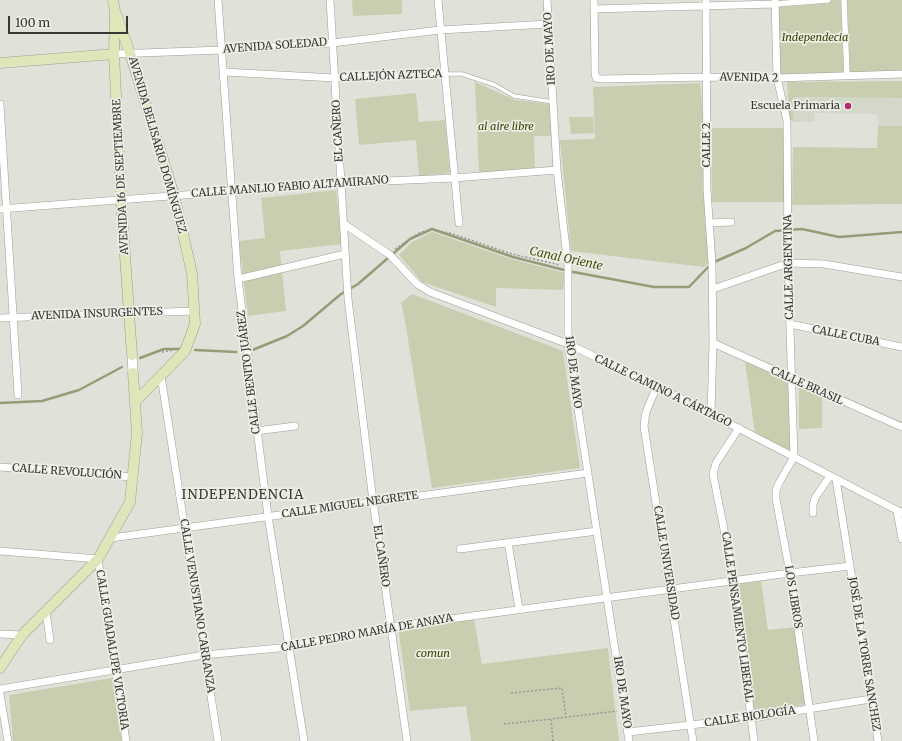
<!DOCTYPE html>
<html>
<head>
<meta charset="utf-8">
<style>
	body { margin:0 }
	#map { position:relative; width:902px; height:741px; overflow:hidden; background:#e0e2d9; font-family:Merriweather,serif }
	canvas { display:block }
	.scale { position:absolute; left:8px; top:16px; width:120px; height:18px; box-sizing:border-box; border:2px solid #373734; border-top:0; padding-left:5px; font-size:12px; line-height:14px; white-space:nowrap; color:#373734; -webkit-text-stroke:3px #edefe6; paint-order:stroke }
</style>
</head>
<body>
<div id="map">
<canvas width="902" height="741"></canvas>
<div class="scale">100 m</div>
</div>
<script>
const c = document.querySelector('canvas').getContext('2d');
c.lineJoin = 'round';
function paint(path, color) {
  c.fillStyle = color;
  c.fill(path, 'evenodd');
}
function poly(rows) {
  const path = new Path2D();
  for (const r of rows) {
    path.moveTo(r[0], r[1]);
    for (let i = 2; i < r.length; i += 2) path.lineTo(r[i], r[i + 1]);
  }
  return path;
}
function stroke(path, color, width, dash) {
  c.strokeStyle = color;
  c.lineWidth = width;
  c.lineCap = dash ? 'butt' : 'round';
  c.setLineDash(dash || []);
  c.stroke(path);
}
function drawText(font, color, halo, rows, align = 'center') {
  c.font = font + ' Merriweather,serif';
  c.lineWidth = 3.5;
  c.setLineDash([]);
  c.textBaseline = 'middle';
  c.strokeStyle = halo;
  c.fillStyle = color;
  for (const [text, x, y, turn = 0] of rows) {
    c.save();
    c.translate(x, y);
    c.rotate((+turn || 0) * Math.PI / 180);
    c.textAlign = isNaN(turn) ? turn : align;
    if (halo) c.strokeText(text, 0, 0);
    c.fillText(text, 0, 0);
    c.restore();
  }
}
const built = poly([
	[794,97,902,98,902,126,878,126,877,114,815,113,814,122,793,122]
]);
const green = poly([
	[352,0,402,0,402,14,353,16],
	[776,0,902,0,902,73,778,76],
	[902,81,902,98,794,97,793,122,789,119,787,82],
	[475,82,515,100,551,104,552,136,534,136,535,171,479,173],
	[700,83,716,256,704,267,571,251,560,140,595,139,593,87],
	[416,93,419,122,445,120,450,173,419,176,416,140,359,145,355,99],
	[569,117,593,117,594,133,571,134],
	[878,126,902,126,902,204,792,205,793,147,877,148],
	[711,128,785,128,785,202,712,202],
	[336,190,342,244,280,251,286,311,248,316,239,241,265,238,261,198],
	[432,232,511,259,565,273,563,290,496,288,496,307,422,282,399,255,412,242],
	[412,294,563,351,580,468,432,488,404,315,401,303],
	[745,362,789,381,791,453,755,434],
	[799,387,822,397,822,428,799,429],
	[761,581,768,630,795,627,806,704,754,714,738,584],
	[474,618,482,664,608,648,619,741,471,741,466,706,410,711,398,628],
	[112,678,122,741,13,741,9,695]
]);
const stream = poly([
	[195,350,236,352],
	[250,351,287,336,303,326,341,294,358,284,410,239,432,229,513,257,568,271,654,287,689,287,712,263,746,248,775,231,802,229,839,237,902,232],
	[140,358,164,349,181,349],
	[0,403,42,401,79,390,122,367]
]);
const path = poly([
	[395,249,419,233,432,229,453,234,512,254,560,265],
	[162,352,174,350],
	[511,693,562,688,566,717],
	[504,724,551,719],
	[553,741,551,719,617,711]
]);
const service = poly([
	[445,74,462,74,495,85,514,96,553,102]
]);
const pedestrian = poly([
	[844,0,847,76],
	[775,4,828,0]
]);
const minor = poly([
	[218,0,238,279,268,516,304,741],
	[330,0,348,299,373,501,407,741],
	[438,0,459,223],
	[547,0,557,170,568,266,568,344,629,741],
	[594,0,595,73,596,78,601,79,707,77,777,78,902,74],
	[706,0,707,190,712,263,713,343,711,414],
	[775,0,777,78,787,121,788,263,794,457,780,481,776,490,776,499,790,573,814,741],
	[594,9,775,4],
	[114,54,222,50,332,43,440,30,549,24],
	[224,72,335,78,444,74],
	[0,104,18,395],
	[0,209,341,183,454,178,557,170],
	[709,223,731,222],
	[344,224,390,255,417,284,430,292,568,344,657,386,902,513],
	[238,279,345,254],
	[713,289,788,263,824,264,902,277],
	[0,318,194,311],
	[790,324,902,347],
	[713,343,902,427],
	[161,376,218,741],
	[657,386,646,412,644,426,693,741],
	[739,428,716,463,713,474,734,580,754,741],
	[256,431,295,426],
	[0,467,133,477],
	[836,479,878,741],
	[897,511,902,539],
	[813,513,813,505,815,498,830,476],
	[111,538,588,473],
	[508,542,519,609],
	[460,549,597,531],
	[0,551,98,559,126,741],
	[46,611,50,640],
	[0,634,22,635],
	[0,689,204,655,290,647,391,627,790,573,850,566],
	[0,694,8,741],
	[628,732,752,718,871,699]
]);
const tertiary = poly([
	[132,355,133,373]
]);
const secondary = poly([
	[113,0,115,11,114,54,121,199,132,355],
	[115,11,130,53,174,195,192,273,195,324,185,351,135,402],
	[0,63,114,54],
	[0,668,22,635,98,559,130,502,137,433,133,373]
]);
const markers = [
	[848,106,4,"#b02b70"]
];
const parkNames = [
	["Independecia",815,38],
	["al aire libre",506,127],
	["comun",433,654]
];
const streetNames = [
	["AVENIDA SOLEDAD",275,46,-4],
	["1RO DE MAYO",550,49,-93],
	["CALLEJÓN AZTECA",391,76,-2],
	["AVENIDA 2",749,78,1],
	["EL CAÑERO",338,131,-93],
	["AVENIDA BELISARIO DOMÍNGUEZ",157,145,74],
	["CALLE 2",707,145,-90],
	["AVENIDA 16 DE SEPTIEMBRE",121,177,-93],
	["CALLE MANLIO FABIO ALTAMIRANO",290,187,-4],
	["CALLE ARGENTINA",789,267,-91],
	["AVENIDA INSURGENTES",97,314,-2],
	["CALLE CUBA",846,336,11],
	["CALLE BENITO JUÁREZ",249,372,-97],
	["1RO DE MAYO",573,372,83],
	["CALLE BRASIL",807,386,24],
	["CALLE CAMINO A CÁRTAGO",663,391,26],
	["CALLE REVOLUCIÓN",67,472,4],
	["CALLE MIGUEL NEGRETE",350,505,-8],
	["EL CAÑERO",381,556,82],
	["CALLE UNIVERSIDAD",666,563,81],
	["LOS LIBROS",793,597,81],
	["CALLE VENUSTIANO CARRANZA",197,606,81],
	["CALLE PENSAMIENTO LIBERAL",737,617,82],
	["CALLE PEDRO MARÍA DE ANAYA",367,633,-10],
	["CALLE GUADALUPE VICTORIA",112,650,81],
	["JOSÉ DE LA TORRE SANCHEZ",864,654,81],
	["1RO DE MAYO",622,692,82],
	["CALLE BIOLOGÍA",750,717,-8]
];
const poiNames = [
	["Escuela Primaria",840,106]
];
const waterNames = [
	["Canal Oriente",566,259,12]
];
const quarterNames = [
	["INDEPENDENCIA",243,495]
];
paint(built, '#d4d8c8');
paint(green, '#c8cfb0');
stroke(stream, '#959d78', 2.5);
stroke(service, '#9c9e96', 4.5);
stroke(pedestrian, '#9c9e96', 6);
stroke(minor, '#9c9e96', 8);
stroke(tertiary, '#9c9e96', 10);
stroke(secondary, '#9c9e96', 11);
stroke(path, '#969791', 1.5, [2, 2]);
stroke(service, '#fff', 3.5);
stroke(pedestrian, '#fff', 5.5);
stroke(minor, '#fff', 7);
stroke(tertiary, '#fff', 9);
stroke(secondary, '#e0e6ba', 10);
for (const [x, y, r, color] of markers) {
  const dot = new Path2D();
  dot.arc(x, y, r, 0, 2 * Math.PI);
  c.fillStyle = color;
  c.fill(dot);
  stroke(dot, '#edefe6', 1.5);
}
drawText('italic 11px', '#3a4202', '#edefe6', parkNames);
drawText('11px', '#373734', '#edefe6', streetNames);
drawText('11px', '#373734', '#edefe6', poiNames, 'right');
drawText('italic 12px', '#485115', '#edefe6', waterNames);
c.letterSpacing = '1px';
drawText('13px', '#373734', '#edefe6', quarterNames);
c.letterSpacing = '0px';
</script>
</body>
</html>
